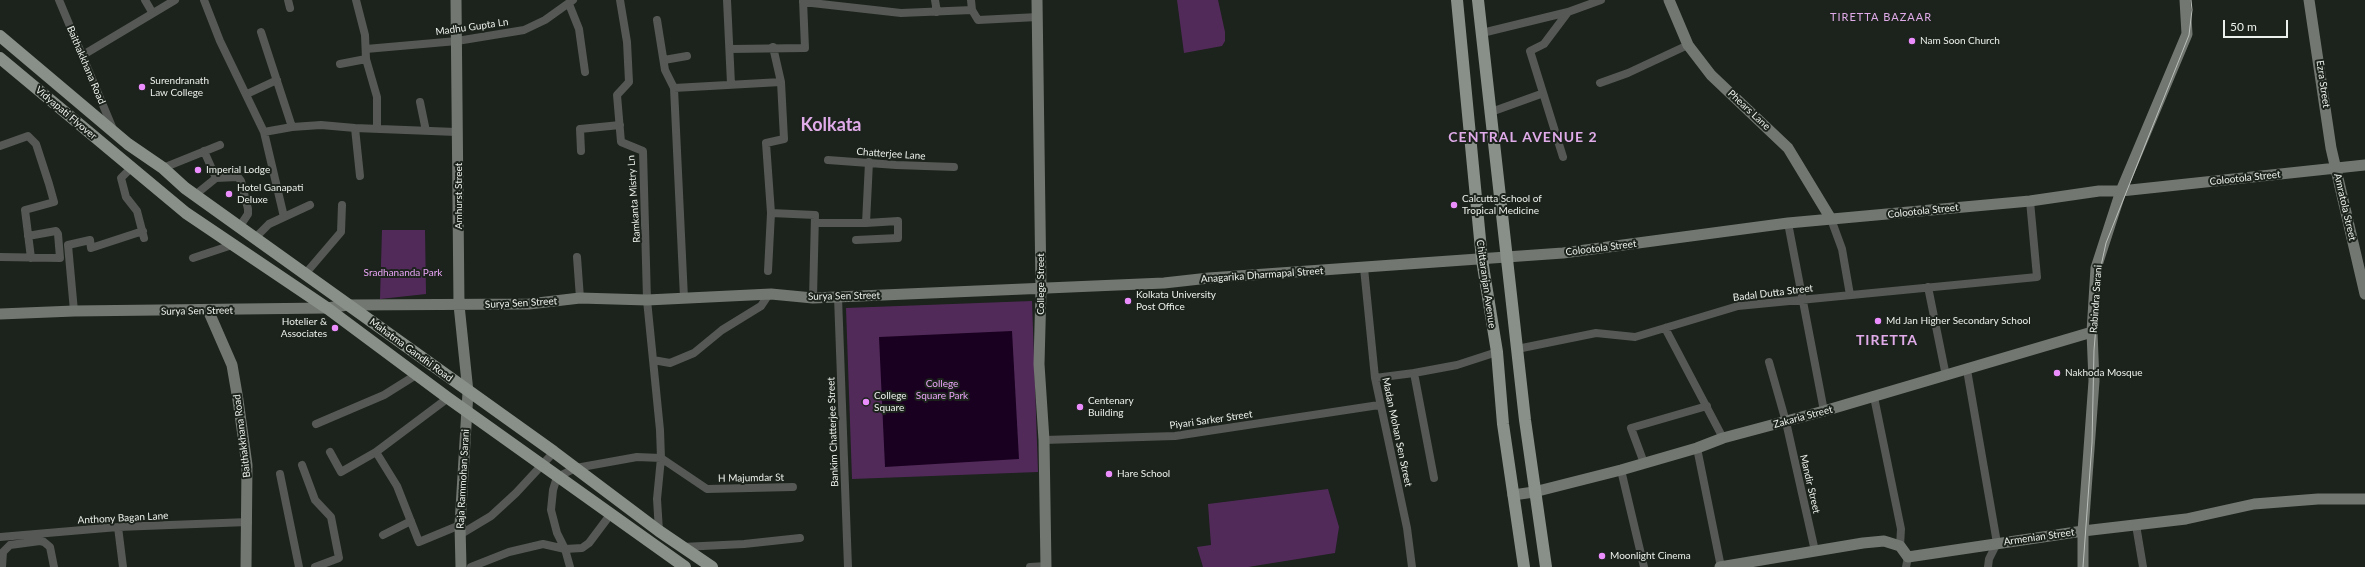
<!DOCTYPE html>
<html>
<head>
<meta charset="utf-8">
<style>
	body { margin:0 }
	#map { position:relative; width:2365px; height:567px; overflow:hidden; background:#1c221c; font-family:Lato,sans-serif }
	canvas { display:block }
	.scale { position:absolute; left:2223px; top:20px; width:65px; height:18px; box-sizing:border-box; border:2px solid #ecf0ec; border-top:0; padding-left:5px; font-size:12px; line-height:14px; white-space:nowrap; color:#ecf0ec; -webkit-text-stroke:3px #1c221c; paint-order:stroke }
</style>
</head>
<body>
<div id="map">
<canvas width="2365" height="567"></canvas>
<div class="scale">50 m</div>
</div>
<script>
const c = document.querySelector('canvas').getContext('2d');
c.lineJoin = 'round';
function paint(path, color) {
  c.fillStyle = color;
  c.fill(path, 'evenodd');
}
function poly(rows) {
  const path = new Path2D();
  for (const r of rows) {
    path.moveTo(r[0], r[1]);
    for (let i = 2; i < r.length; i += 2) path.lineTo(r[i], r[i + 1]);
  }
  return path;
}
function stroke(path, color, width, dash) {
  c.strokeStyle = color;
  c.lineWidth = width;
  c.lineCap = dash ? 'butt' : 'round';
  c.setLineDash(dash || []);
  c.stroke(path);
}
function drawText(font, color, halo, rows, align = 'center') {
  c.font = font + ' Lato,sans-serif';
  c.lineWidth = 4;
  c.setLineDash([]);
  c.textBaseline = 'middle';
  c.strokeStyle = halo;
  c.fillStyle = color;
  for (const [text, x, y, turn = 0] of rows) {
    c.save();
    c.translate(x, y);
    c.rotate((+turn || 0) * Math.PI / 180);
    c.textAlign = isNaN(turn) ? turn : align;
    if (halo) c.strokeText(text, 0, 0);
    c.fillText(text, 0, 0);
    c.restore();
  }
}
const green = poly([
	[1177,0,1218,0,1225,32,1225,41,1222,46,1184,53],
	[382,230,425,230,426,294,380,299],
	[1032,301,1038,472,852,479,846,308],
	[1328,489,1339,527,1335,553,1248,567,1203,567,1197,547,1211,545,1208,504]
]);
const water = poly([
	[1012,331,1019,459,885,467,879,337]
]);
const street = poly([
	[59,0,113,129],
	[145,0,152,12],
	[204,0,220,41,264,132,284,217],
	[288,0,290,8],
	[356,0,365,35,366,59,377,97,377,129],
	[620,0,627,42,629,82,617,95,621,142,643,151,647,300,660,430,661,458,657,499,659,531],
	[727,0,731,84],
	[935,0,937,12],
	[971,0,972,10],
	[803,2,901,13,972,10,978,20,1038,17],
	[569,4,579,29,585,72],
	[657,20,665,70,674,88,684,298],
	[261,32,292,127],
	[1482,33,1568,12],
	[366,49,457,41,524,30,545,20,573,0],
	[730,49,805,48,803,0],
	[83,55,175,0],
	[664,60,687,56],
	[340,64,366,59],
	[1600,83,1628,73,1688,45],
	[674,88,781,82],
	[247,94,277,80],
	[420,102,426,131],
	[1491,112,1541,94],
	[355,128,360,176],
	[264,132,292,127,321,125,355,128,456,132],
	[0,146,28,136,36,144,49,184,54,202,25,210,31,258],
	[204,151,216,178,238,177,241,181,248,209,248,214,240,226],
	[581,151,580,129,620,125],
	[1563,157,1530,51,1544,44,1568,12,1601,0],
	[828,160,896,165,954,167],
	[131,168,121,178,126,197,137,211,144,238],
	[163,168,220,145],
	[195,195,216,178],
	[771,213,815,215,813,298],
	[1831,219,1842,249,1850,295],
	[815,223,866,223,869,162],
	[1788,223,1824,411],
	[255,238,269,224,310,205],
	[856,240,898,238,898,221,866,223],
	[0,257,60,258,58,234,56,231,28,236],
	[577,257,580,298],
	[193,258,235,244],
	[1364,268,1375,378,1407,528,1412,567],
	[768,271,771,213,766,143,784,139,781,82,773,47],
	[306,273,341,232,342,205],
	[1928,287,1946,376],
	[838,297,848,567],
	[74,311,68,245,90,240,91,248,143,231],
	[1665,328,1723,438],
	[1517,349,1596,333,1635,337,1738,306,2037,277,2030,201],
	[653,360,670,363,694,353,722,330,761,306,769,294],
	[1769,362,1786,422,1815,551],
	[1967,370,1997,543,1989,559,1988,567],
	[1414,373,1457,365,1497,352],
	[1375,378,1414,373,1434,478],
	[1874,397,1901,529,1900,546],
	[316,424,384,395,416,375],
	[1044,440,1175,436,1379,405],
	[1697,448,1721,567],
	[330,452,341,472,376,452,397,486,419,542,460,525],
	[376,452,448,398],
	[1644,463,1631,428,1707,406],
	[302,465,315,500,331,517,339,558,315,567],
	[1621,470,1644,567],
	[280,474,299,567],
	[610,515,589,543,582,548,565,549,557,533,551,510,553,490,557,477,576,468,637,457,661,458,707,489,793,487],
	[2136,525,2143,567],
	[118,527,123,567],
	[461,534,491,516,516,493,554,452],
	[383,535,411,521],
	[0,537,118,527,248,522],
	[682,547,744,544,800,538],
	[2,567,3,552,10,545,40,541,44,542,50,547,54,567],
	[471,567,509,552,543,544,565,549,570,567],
	[1030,567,1046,566],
	[1906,567,1908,557]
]);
const secondary = poly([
	[456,0,459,305,468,392,460,525,461,567],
	[1037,0,1041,289,1039,364,1044,440,1046,567],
	[1669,0,1688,45,1711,75,1788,148,1831,219],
	[2309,0,2331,148,2365,294],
	[208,310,232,365,238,400,247,465,246,567],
	[0,314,74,311,327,308,348,305,529,304,580,298,647,300,771,294,813,298,1164,283,1209,278,1563,253,1788,223,2030,201,2099,191,2121,191,2365,165],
	[1513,495,1534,492,1621,470,1697,448,1723,438,1824,411,2092,332],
	[1720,567,1863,543,1884,541,1900,546,1908,557,2083,531,2186,519,2254,504,2318,499,2365,499],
	[2083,567,2083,531,2094,381,2092,332,2096,268,2121,191,2187,34,2185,0]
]);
const primary = poly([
	[1457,0,1482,260,1497,352,1503,424,1524,567],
	[1478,0,1525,420,1546,567],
	[0,36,128,144,163,168,185,188,554,452,659,531,712,567],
	[0,58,186,213,327,308,448,398,685,567]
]);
const tram = poly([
	[2083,567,2092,443,2094,350,2101,266,2106,243,2189,35,2192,10,2191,0]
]);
const markers = [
	[1912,41,4,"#eb8dfc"],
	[142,87,4,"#eb8dfc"],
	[198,170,4,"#eb8dfc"],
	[229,194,4,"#eb8dfc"],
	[1454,205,4,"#eb8dfc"],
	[1128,301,4,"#eb8dfc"],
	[1878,321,4,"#eb8dfc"],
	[335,328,4,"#eb8dfc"],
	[2057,373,4,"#eb8dfc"],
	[866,402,4,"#eb8dfc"],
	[1080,407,4,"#eb8dfc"],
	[1109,474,4,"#eb8dfc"],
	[1602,556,4,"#eb8dfc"]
];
const streetNames = [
	["Madhu Gupta Ln",472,27,-8],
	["Baithakkhana Road",86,65,67],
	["Ezra Street",2323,84,82],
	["Phears Lane",1749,110,43],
	["Vidyapati Flyover",66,113,40],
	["Chatterjee Lane",891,154,4],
	["Colootola Street",2245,178,-6],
	["Amhurst Street",459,196,-90],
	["Ramkanta Mistry Ln",634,199,-94],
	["Amratola Street",2345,207,77],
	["Colootola Street",1923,211,-6],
	["Colootola Street",1601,248,-7],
	["Anagarika Dharmapal Street",1262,275,-4],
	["College Street",1041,284,-90],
	["Chittaranjan Avenue",1486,284,82],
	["Badal Dutta Street",1773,293,-7],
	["Surya Sen Street",844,296,-1],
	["Rabindra Sarani",2096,299,-86],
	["Surya Sen Street",521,303,-3],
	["Surya Sen Street",197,311,-1],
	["Mahatma Gandhi Road",411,350,36],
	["Zakaria Street",1803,417,-15],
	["Piyari Sarker Street",1211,420,-8],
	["Bankim Chatterjee Street",833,432,-92],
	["Madan Mohan Sen Street",1397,432,78],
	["Baithakkhana Road",242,436,-97],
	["H Majumdar St",751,478,-1],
	["Raja Rammohan Sarani",463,479,-87],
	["Mandir Street",1810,484,77],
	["Anthony Bagan Lane",123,518,-3],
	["Armenian Street",2039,537,-8]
];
const poiNames = [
	["Nam Soon Church",1920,41],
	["Surendranath",150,81],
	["Law College",150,93],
	["Imperial Lodge",206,170],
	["Hotel Ganapati",237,188],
	["Deluxe",237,200],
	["Calcutta School of",1462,199],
	["Tropical Medicine",1462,211],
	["Kolkata University",1136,295],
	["Post Office",1136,307],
	["Md Jan Higher Secondary School",1886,321],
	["Hotelier &",327,322,"right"],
	["Associates",327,334,"right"],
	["Nakhoda Mosque",2065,373],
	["College",874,396],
	["Square",874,408],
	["Centenary",1088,401],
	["Building",1088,413],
	["Hare School",1117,474],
	["Moonlight Cinema",1610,556]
];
const parkNames = [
	["Sradhananda Park",403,273],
	["College",942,384],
	["Square Park",942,396]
];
const neighbourhoodNames = [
	["TIRETTA BAZAAR",1881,17]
];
const districtNames = [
	["CENTRAL AVENUE 2",1523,137],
	["TIRETTA",1887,340]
];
const townNames = [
	["Kolkata",831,125]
];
paint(green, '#522a5a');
paint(water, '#1a0020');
stroke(street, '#555854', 8);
stroke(secondary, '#727772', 11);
stroke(primary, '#899089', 12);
stroke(tram, '#bcc0bc', 1);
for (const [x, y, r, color] of markers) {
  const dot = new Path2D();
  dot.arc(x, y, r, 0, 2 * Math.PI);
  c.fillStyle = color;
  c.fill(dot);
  stroke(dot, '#1c221c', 1.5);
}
drawText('10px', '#ecf0ec', '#1c221c', streetNames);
drawText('10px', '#ecf0ec', '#1c221c', poiNames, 'left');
drawText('10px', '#eaa6f7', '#1c221c', parkNames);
c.letterSpacing = '1px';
drawText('11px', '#dfabe8', '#1c221c', neighbourhoodNames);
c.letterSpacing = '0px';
c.letterSpacing = '1px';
drawText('bold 14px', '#dfabe8', '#1c221c', districtNames);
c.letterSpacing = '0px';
drawText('bold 18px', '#dfabe8', '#1c221c', townNames);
</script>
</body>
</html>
